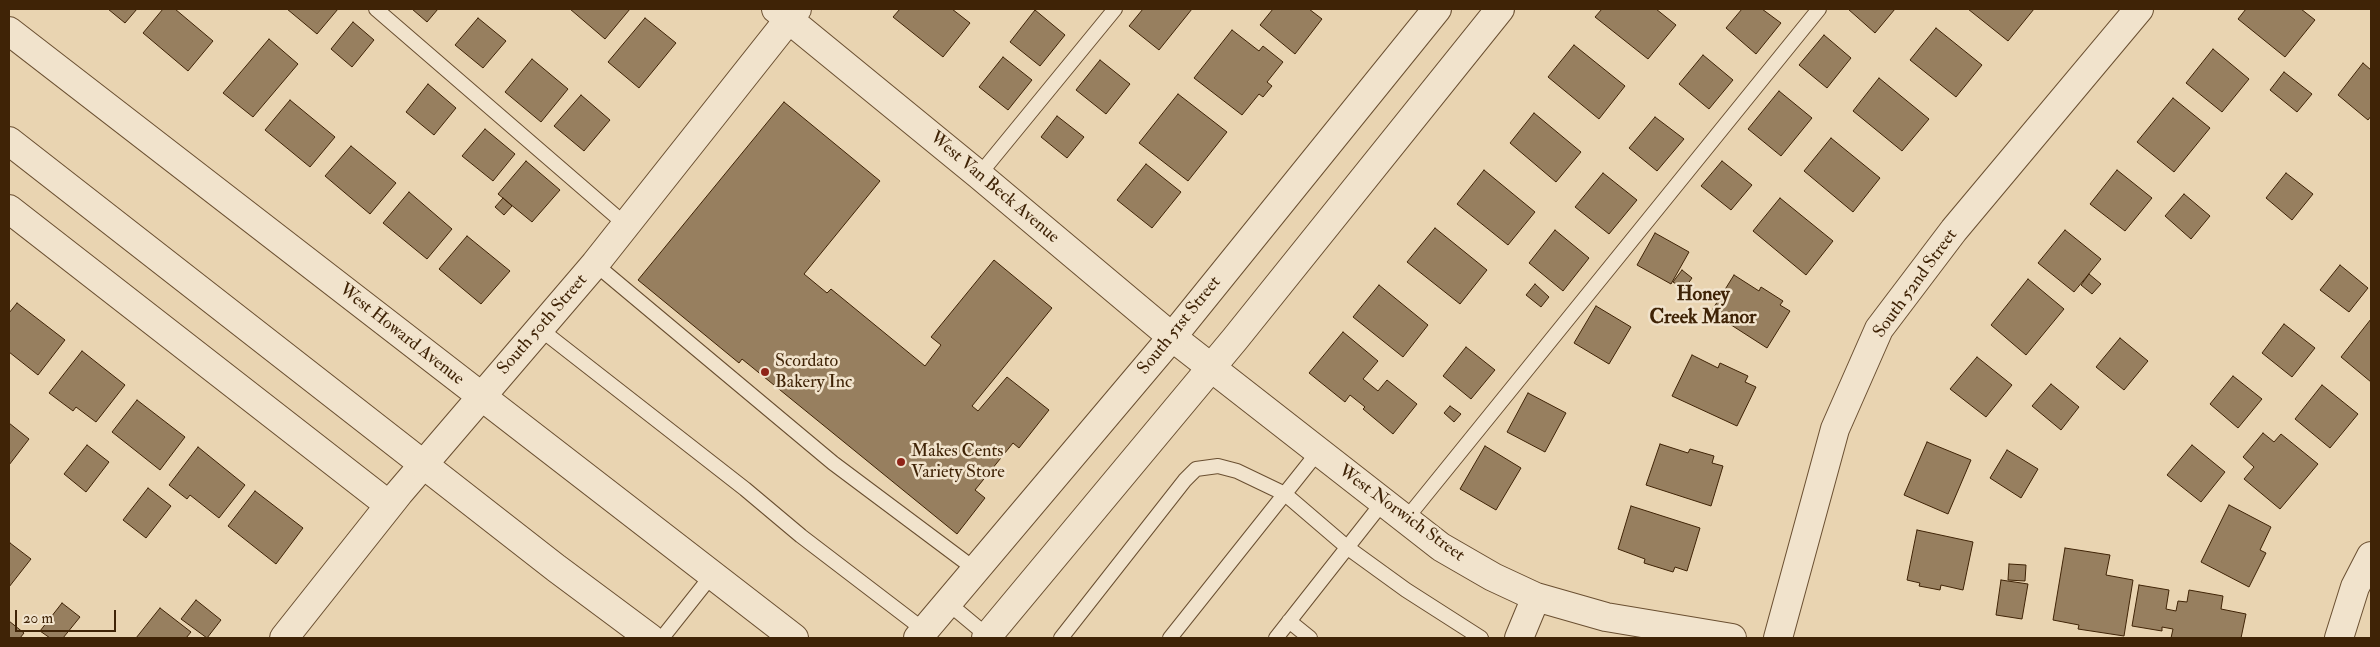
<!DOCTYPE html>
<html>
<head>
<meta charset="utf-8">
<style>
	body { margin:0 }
	#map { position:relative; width:2380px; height:647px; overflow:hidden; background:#e9d4b1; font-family:"IM FELL Double Pica",serif }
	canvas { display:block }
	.frame { position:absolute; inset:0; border:10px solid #3f2306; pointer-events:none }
	.scale { position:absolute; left:15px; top:610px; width:101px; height:22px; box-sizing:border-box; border:2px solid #3f2306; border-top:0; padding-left:6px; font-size:15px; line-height:18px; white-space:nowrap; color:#3f2306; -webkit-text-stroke:4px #f1e3cc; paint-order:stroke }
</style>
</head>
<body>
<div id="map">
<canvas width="2380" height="647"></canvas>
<div class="frame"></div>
<div class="scale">20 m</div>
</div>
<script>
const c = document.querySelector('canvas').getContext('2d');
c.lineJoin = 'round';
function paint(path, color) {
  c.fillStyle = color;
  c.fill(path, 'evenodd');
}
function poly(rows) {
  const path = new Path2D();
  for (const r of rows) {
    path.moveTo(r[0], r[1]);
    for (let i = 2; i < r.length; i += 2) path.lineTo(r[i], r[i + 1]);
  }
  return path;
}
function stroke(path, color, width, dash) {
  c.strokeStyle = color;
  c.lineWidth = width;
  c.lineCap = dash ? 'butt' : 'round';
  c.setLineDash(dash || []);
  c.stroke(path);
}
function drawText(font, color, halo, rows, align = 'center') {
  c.font = font + ' "IM FELL Double Pica",serif';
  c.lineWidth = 5;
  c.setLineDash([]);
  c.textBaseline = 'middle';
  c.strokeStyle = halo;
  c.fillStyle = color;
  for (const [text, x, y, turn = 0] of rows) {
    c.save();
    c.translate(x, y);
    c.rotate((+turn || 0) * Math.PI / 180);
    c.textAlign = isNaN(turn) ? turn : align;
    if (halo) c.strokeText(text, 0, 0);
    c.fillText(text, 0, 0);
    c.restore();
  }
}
const building = poly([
	[108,9,137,9,125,23,108,9],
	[163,9,175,9,213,41,188,71,143,33,163,9],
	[287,9,338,9,317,34,287,9],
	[412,9,438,9,427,22,412,9],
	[570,9,630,9,605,39,570,9],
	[900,9,952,9,970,23,943,57,893,17,900,9],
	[1143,9,1192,9,1159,50,1129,26,1143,9],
	[1273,9,1309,9,1322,19,1295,54,1260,25,1273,9],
	[1602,9,1656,9,1676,25,1648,59,1595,17,1602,9],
	[1742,9,1762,9,1781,23,1756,54,1726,28,1742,9],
	[1848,9,1895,9,1875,33,1848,9],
	[1968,9,2034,9,2008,41,1968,9],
	[2246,9,2301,9,2315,20,2285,57,2238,19,2246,9],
	[1035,10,1065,35,1040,66,1010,42,1035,10],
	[478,18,506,41,483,68,455,45,478,18],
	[645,18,676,43,639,88,608,62,645,18],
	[353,22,374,40,352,67,331,49,353,22],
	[1936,28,1982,65,1956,97,1910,60,1936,28],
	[1232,30,1259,51,1263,46,1283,62,1267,82,1272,86,1263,97,1259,94,1242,115,1194,78,1232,30],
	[1824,35,1851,58,1827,88,1799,65,1824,35],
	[269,39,298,64,253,117,223,93,269,39],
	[1574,45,1625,86,1599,119,1548,77,1574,45],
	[2213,49,2249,79,2222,112,2186,83,2213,49],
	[1703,55,1733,80,1709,109,1679,84,1703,55],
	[1003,57,1032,80,1008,110,979,87,1003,57],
	[532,59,568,89,541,122,505,92,532,59],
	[1100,60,1130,84,1106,114,1076,90,1100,60],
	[2363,63,2371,70,2371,116,2368,120,2338,95,2363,63],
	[2284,72,2312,94,2297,112,2270,90,2284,72],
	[1879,78,1929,119,1902,151,1853,111,1879,78],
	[428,84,456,108,434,135,406,112,428,84],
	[1779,91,1812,118,1781,156,1748,129,1779,91],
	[1178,94,1227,132,1188,181,1139,143,1178,94],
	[581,95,610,120,584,151,554,126,581,95],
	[2173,98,2210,128,2174,172,2137,142,2173,98],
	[290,100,335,137,310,167,265,130,290,100],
	[784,102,880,181,804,274,827,293,831,289,925,366,941,345,931,337,994,260,1052,308,972,406,978,411,1007,377,1049,410,1019,448,1013,443,975,490,985,498,957,534,742,359,739,363,638,280,784,102],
	[1534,113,1581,152,1556,182,1510,143,1534,113],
	[1057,116,1084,137,1067,158,1041,137,1057,116],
	[1655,117,1684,139,1657,171,1629,148,1655,117],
	[485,129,515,154,493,181,462,156,485,129],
	[1831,138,1880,178,1853,212,1804,171,1831,138],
	[351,146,396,183,370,214,325,176,351,146],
	[526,161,560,190,532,222,498,194,526,161],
	[1722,161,1752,185,1731,210,1701,186,1722,161],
	[1146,164,1181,192,1152,228,1117,200,1146,164],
	[1484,170,1535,212,1508,245,1457,204,1484,170],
	[2117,170,2152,198,2125,231,2090,204,2117,170],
	[1603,173,1637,200,1609,234,1575,207,1603,173],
	[2286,173,2313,194,2292,220,2266,198,2286,173],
	[409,192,452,229,427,259,383,223,409,192],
	[2184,194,2210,216,2191,239,2165,216,2184,194],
	[503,198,512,206,504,215,495,207,503,198],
	[1780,198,1833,241,1806,275,1753,231,1780,198],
	[1435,228,1487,270,1460,304,1407,262,1435,228],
	[1555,230,1589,258,1563,291,1529,263,1555,230],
	[2065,230,2101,259,2074,292,2038,263,2065,230],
	[1655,233,1689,252,1671,284,1637,265,1655,233],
	[467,236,510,271,481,304,439,269,467,236],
	[2340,265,2368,288,2349,312,2320,290,2340,265],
	[1682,270,1692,278,1684,289,1673,282,1682,270],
	[2089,274,2101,284,2092,294,2081,285,2089,274],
	[1734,275,1759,291,1761,287,1783,301,1780,305,1790,311,1767,348,1711,312,1734,275],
	[2028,279,2064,309,2026,355,1991,325,2028,279],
	[1535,284,1549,297,1541,307,1526,295,1535,284],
	[1379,285,1428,325,1403,357,1353,317,1379,285],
	[17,303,65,340,38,375,9,352,9,313,17,303],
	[1596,306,1631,327,1609,364,1574,343,1596,306],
	[2371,319,2371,382,2341,357,2371,319],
	[2284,324,2315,348,2292,377,2262,353,2284,324],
	[1343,332,1378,361,1363,379,1378,391,1387,380,1417,404,1393,434,1363,409,1365,407,1350,395,1345,402,1309,373,1343,332],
	[2120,338,2148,361,2124,390,2096,367,2120,338],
	[1466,347,1495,370,1471,399,1443,376,1466,347],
	[82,351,125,385,96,422,76,407,73,411,49,393,82,351],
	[1692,355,1718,368,1720,363,1748,376,1745,382,1756,387,1737,426,1672,396,1692,355],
	[1977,357,2012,385,1986,417,1950,389,1977,357],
	[2233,376,2262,399,2238,428,2210,404,2233,376],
	[2051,384,2079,407,2061,430,2032,406,2051,384],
	[2322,385,2358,414,2330,448,2295,419,2322,385],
	[1528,393,1566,413,1545,452,1507,432,1528,393],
	[137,400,185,437,160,470,112,432,137,400],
	[1450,406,1461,414,1454,422,1444,413,1450,406],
	[9,423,29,439,9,465,9,423],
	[2263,433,2274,442,2281,434,2318,464,2280,509,2244,479,2254,467,2243,457,2263,433],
	[1927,442,1971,460,1948,514,1904,495,1927,442],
	[1660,444,1688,453,1690,449,1714,456,1712,463,1723,466,1711,506,1646,485,1660,444],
	[87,445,109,462,86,492,64,474,87,445],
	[2192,445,2225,472,2201,502,2167,475,2192,445],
	[1485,446,1521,468,1496,510,1460,489,1485,446],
	[198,447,245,485,219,518,190,495,187,499,169,485,198,447],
	[2007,450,2038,469,2021,498,1990,478,2007,450],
	[148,488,171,506,146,538,123,520,148,488],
	[255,491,303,528,276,564,228,526,255,491],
	[2229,505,2271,527,2260,550,2266,553,2249,587,2201,562,2229,505],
	[1631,506,1700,528,1687,571,1675,567,1673,572,1644,563,1645,559,1618,549,1631,506],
	[1917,530,1973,542,1963,590,1941,585,1940,590,1919,586,1920,583,1907,580,1917,530],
	[10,543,31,559,9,587,9,545,10,543],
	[2065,548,2110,555,2106,575,2133,580,2124,636,2078,629,2079,625,2053,620,2065,548],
	[2009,564,2026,565,2025,581,2008,580,2009,564],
	[2001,580,2028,584,2022,619,1996,615,2001,580],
	[2139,585,2169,590,2166,609,2176,611,2178,601,2187,602,2189,590,2223,596,2221,609,2246,614,2241,638,2171,638,2173,629,2162,627,2162,631,2132,626,2139,585],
	[196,600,221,620,207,638,181,619,196,600],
	[62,603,80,617,63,638,50,638,40,631,62,603],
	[160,608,191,632,186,638,136,638,160,608],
	[9,621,24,633,20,638,9,638,9,621]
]);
const service = poly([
	[376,9,626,225],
	[979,175,1115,9],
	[595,264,833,463,976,570],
	[540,329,745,489,801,536,924,630],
	[1406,519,1819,9],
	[948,603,990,638],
	[1289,621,1310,638],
	[662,638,712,575],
	[1061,638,1185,480,1196,469,1218,466,1237,471,1285,494,1348,548,1406,590,1481,638],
	[1170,638,1318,452],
	[1276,638,1383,502]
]);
const minor = poly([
	[776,9,979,175,1172,337,1441,547,1493,577,1536,597,1606,617,1732,638],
	[9,209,389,505],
	[284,638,399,493,595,264,797,9],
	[1519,638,1536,597],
	[1778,638,1835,429,1879,329,1954,230,2139,9],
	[2339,638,2355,587,2371,556]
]);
const tertiary = poly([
	[9,31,794,638],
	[9,141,556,568,650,638],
	[918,638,1172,337,1437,9],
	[986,638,1235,339,1500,9]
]);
const markers = [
	[765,372,5,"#8f2418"],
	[901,462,5,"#8f2418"]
];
const streetNames = [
	["West Van Beck Avenue",994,188,40],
	["South 52nd Street",1916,284,-54],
	["South 50th Street",543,325,-49],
	["South 51st Street",1180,326,-51],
	["West Howard Avenue",401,335,38],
	["West Norwich Street",1401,514,36]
];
const poiNames = [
	["Scordato",775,362],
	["Bakery Inc",775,383],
	["Makes Cents",911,452],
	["Variety Store",911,473]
];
const quarterNames = [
	["Honey",1703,296],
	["Creek Manor",1703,319]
];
paint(building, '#977f5f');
stroke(building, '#3f2306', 1);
stroke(service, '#6a4f31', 16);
stroke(minor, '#6a4f31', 30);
stroke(tertiary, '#6a4f31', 30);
stroke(service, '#f1e3cc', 14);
stroke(minor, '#f1e3cc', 28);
stroke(tertiary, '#f1e3cc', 28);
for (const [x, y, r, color] of markers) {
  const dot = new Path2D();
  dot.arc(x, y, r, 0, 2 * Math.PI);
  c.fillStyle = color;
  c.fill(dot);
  stroke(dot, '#f1e3cc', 2);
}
drawText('18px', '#3f2306', '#f1e3cc', streetNames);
drawText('18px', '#3f2306', '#f1e3cc', poiNames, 'left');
drawText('bold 20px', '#3f2306', '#f1e3cc', quarterNames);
</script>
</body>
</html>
